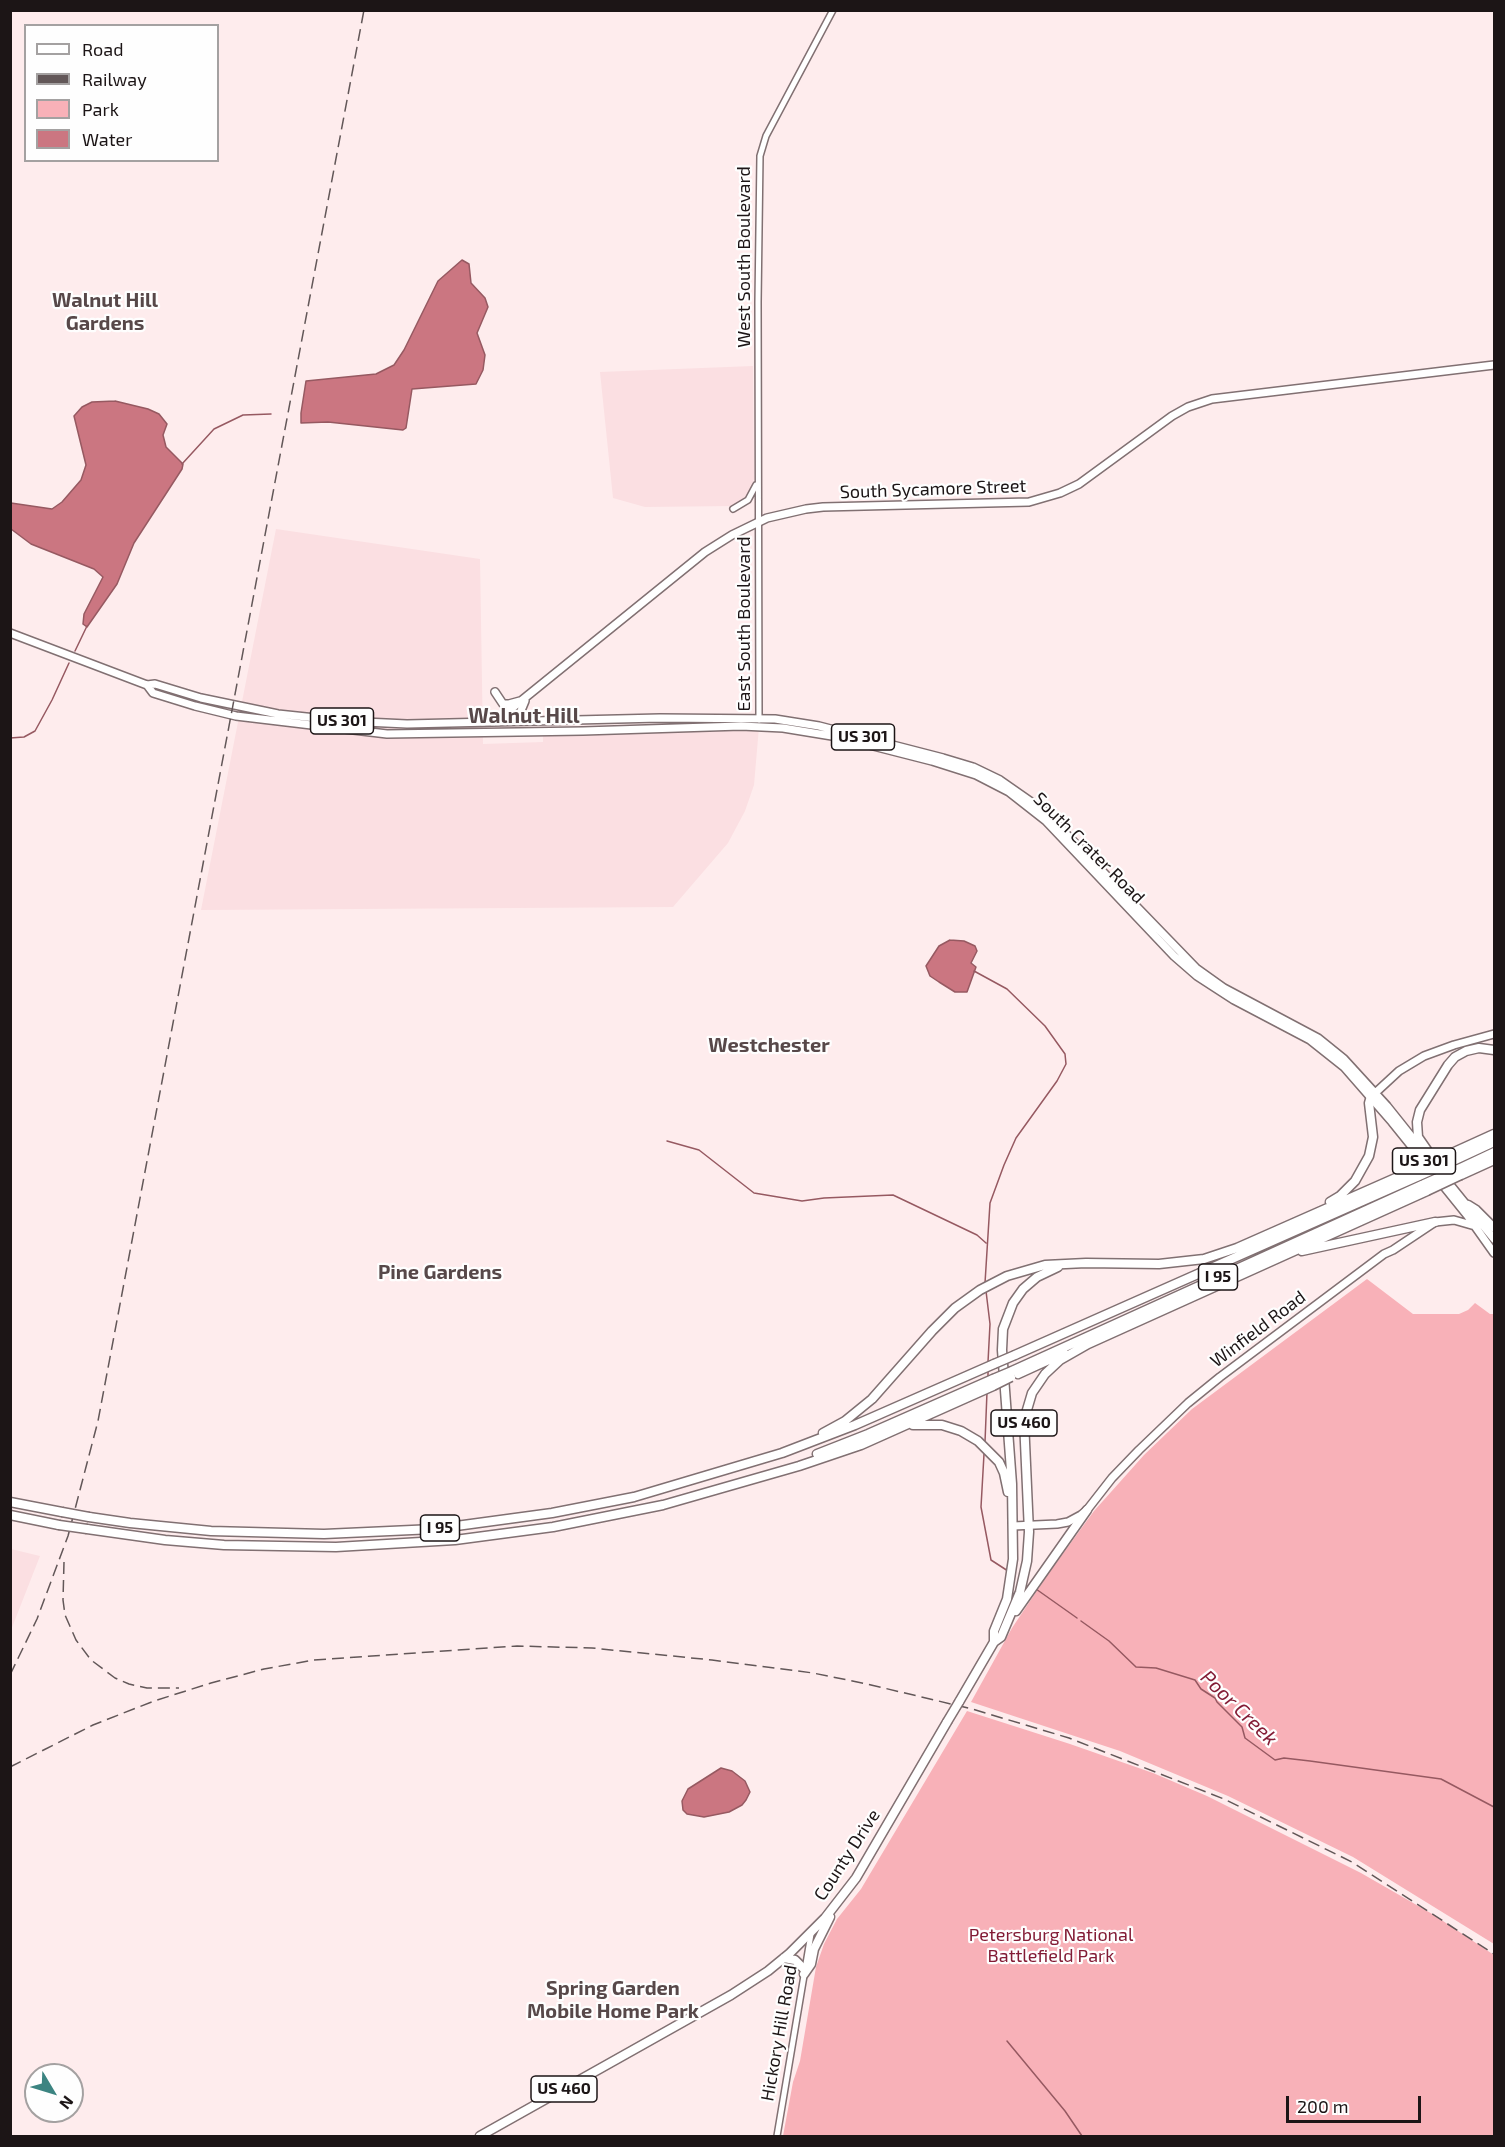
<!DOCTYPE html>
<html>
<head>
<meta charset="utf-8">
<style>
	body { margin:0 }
	#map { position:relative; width:1505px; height:2147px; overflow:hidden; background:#feeced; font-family:"Exo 2",sans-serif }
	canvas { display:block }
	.frame { position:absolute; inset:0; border:12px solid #1c1516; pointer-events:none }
	.legend { position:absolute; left:24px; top:24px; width:195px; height:138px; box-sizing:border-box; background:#fefefe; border:2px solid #a4a1a1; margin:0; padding:8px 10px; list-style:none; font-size:18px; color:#1c1516 }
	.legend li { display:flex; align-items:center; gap:12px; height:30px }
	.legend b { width:30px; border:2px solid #a4a1a1 }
	.north { position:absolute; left:24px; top:2063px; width:60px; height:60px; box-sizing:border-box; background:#fefefe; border:2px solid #a4a1a1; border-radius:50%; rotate:128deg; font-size:16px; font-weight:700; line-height:24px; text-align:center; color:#1c1516 }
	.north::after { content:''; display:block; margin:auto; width:21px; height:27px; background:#3c8481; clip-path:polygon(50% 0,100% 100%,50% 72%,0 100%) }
	.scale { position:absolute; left:1286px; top:2096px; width:135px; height:27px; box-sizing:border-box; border:3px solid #1c1516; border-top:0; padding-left:8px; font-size:18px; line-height:21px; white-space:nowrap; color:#1c1516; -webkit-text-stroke:4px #fefefe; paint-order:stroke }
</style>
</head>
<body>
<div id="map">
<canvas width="1505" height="2147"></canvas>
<div class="frame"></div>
<ul class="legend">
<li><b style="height:8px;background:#fff"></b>Road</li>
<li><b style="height:8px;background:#625758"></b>Railway</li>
<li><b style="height:16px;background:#f8b1b8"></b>Park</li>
<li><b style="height:16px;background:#cb7681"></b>Water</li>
</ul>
<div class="north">N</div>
<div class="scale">200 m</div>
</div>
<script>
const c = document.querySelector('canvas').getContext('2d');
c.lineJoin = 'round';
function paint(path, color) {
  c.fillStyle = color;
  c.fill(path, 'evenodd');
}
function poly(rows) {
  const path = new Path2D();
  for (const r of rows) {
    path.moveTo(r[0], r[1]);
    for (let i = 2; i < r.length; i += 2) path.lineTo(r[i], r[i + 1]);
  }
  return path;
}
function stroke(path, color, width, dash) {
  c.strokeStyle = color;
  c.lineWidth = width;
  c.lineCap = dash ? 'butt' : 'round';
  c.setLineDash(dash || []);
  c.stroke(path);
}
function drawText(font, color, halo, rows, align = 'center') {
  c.font = font + ' "Exo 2",sans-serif';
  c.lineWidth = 4.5;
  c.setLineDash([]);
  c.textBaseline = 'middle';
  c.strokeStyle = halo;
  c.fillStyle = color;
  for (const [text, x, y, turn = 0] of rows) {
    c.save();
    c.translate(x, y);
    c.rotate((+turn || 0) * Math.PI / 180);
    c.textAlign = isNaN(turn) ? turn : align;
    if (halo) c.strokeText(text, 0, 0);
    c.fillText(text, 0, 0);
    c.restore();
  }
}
const built = poly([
	[753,366,754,479,749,493,744,500,733,506,645,507,613,498,600,372],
	[276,529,480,559,483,744,543,742,543,732,759,727,754,785,745,811,728,843,673,907,201,910],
	[11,1549,40,1556,11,1630,10,1549]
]);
const green = poly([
	[1367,1279,1413,1314,1459,1314,1468,1310,1475,1303,1490,1314,1494,1314,1494,1944,1353,1857,1228,1796,1120,1751,971,1702,1012,1628,1048,1574,1094,1511,1144,1455,1192,1409],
	[967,1711,1070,1744,1153,1773,1207,1796,1361,1873,1434,1915,1494,1955,1494,2136,783,2136,793,2082,800,2061,816,1967,824,1944,837,1919,861,1889]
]);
const water = poly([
	[462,260,469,264,471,283,485,298,488,307,477,333,485,355,483,370,476,384,412,389,406,428,403,430,328,422,301,423,301,413,306,381,376,374,394,365,404,350,438,281,462,260],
	[115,401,148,409,159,414,167,424,163,435,166,447,183,464,182,469,134,543,117,584,87,627,83,624,84,614,103,577,94,569,31,544,11,529,11,503,52,509,62,502,81,480,86,465,74,416,82,407,92,402,115,401],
	[950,940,964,941,975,946,977,951,971,963,976,967,967,992,955,992,939,982,930,976,926,966,939,946,950,940],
	[721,1768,732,1771,745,1781,750,1792,746,1800,742,1805,729,1812,704,1817,687,1814,683,1810,682,1801,688,1789,721,1768]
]);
const stream = poly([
	[182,464,214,429,243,415,271,414],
	[75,651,87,626],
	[10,738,24,737,35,731,52,700,69,663],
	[974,971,1007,989,1045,1026,1065,1054,1066,1064,1057,1081,1016,1138,1004,1165,990,1203,985,1283],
	[667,1141,699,1150,754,1193,802,1201,824,1198,893,1195,977,1235,986,1243],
	[986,1291,990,1324,988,1362],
	[988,1376,988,1372],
	[985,1442,987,1392],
	[984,1454,981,1507,991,1560,1008,1571],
	[1036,1589,1077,1618],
	[1081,1621,1109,1641,1136,1667,1156,1668,1195,1680,1201,1689,1215,1698,1217,1702,1242,1727,1245,1738,1275,1760,1284,1758,1310,1761,1441,1779,1494,1807],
	[1007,2041,1065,2111,1082,2136]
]);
const minor = poly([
	[733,509,748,500,756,485],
	[759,720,758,302,760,156,766,136,833,10],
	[777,2136,811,1934]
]);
const major = poly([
	[10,633,147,685,155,684,201,698,278,714,344,721,407,724,660,718,775,719,819,726,943,758,973,767,1000,780,1043,810,1196,968,1224,988,1318,1038,1344,1059,1387,1106,1427,1156],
	[147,685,153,693,195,706,236,716,387,734,583,731,741,726,783,728,838,737,932,761,976,775,1009,792,1046,821,1174,956,1197,976,1234,1000,1310,1040,1344,1067,1392,1122,1467,1215,1494,1253],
	[495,692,503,704,509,704,520,701],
	[525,701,520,713,523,719,528,721],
	[495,722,705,552,732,535,767,518,806,509,823,507,1029,502,1060,493,1079,484,1172,416,1188,407,1212,399,1494,365],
	[1373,1095,1399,1071,1424,1056,1454,1045,1494,1034],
	[1434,1165,1494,1239],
	[1013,1526,1057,1524,1068,1522,1081,1515,1087,1510,1112,1478,1139,1450,1188,1403,1220,1377,1384,1254,1393,1250,1435,1222,1454,1220,1475,1226]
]);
const highway = poly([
	[1450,1154,1494,1134],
	[1428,1158,1427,1150,1418,1137,1417,1122,1420,1110,1448,1065,1455,1057,1466,1051,1479,1048,1494,1050],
	[1453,1161,1494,1142],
	[1458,1169,1494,1152],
	[1461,1175,1494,1160],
	[1330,1202,1340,1196,1355,1181,1369,1156,1373,1137,1369,1103,1371,1096],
	[1468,1205,1476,1210,1494,1228],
	[1302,1251,1435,1222],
	[1015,1355,1419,1176],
	[1012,1371,1424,1184],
	[1018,1374,1064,1353],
	[913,1425,942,1425,961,1431,978,1441,999,1462,1004,1473,1008,1492],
	[823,1433,845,1421,872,1399,932,1331,955,1308,980,1290,1007,1276,1045,1265,1086,1263,1159,1264,1204,1259,1237,1248,1416,1169],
	[817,1454,868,1434,993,1379],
	[10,1502,62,1512],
	[10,1515,59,1525],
	[89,1517,130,1523,211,1531,324,1534,434,1529,552,1513,634,1497,782,1453,855,1425,994,1364],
	[87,1529,165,1540,224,1545,336,1547,455,1540,553,1527,663,1505,799,1466,861,1445,993,1386],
	[1016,1611,1087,1510],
	[994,1642,994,1631,1007,1599,1013,1559,1012,1484,1002,1350,1003,1329,1013,1303,1023,1289,1037,1277,1058,1267],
	[959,1702,994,1642,1001,1637,1020,1592,1027,1561,1029,1532,1024,1420,1032,1393,1045,1374,1060,1360,1088,1344,1427,1191],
	[784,1958,795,1960,805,1970],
	[804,1974,811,1964,814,1949,830,1917],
	[480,2136,731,1995,768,1971,790,1953,825,1918,856,1878,947,1722]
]);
const rail = poly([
	[64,1562,63,1600,65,1615,76,1640,91,1660,115,1678,129,1684,147,1688,179,1688],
	[10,1675,37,1619,68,1536,98,1421,364,10],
	[10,1767,93,1725,154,1701,211,1683,264,1669,314,1660,517,1646,592,1648,712,1660,813,1673,867,1684,972,1709,1069,1738,1224,1799,1352,1862,1494,1954]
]);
const highwayBridge = poly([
	[1416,1169,1450,1154],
	[1419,1176,1453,1161],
	[1424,1184,1458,1169],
	[1427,1191,1461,1175],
	[994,1364,1015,1355],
	[993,1379,1012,1371],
	[993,1386,1011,1377],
	[62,1512,89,1517],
	[59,1525,87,1529],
	[947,1722,959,1702]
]);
const shields = [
	[342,721,63],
	[863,737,63],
	[1424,1161,63],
	[1218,1277,39],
	[1024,1423,66],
	[440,1528,39],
	[564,2089,66]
];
const shieldNames = [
	["US 301",342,721],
	["US 301",863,737],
	["US 301",1424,1161],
	["I 95",1218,1277],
	["US 460",1024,1423],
	["I 95",440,1528],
	["US 460",564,2089]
];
const streetNames = [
	["West South Boulevard",744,257,-90],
	["South Sycamore Street",933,489,-2],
	["East South Boulevard",744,624,-90],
	["South Crater Road",1089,848,45],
	["Winfield Road",1258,1329,-37],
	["County Drive",847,1855,-57],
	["Hickory Hill Road",779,2033,-80]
];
const parkNames = [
	["Petersburg National",1051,1935],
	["Battlefield Park",1051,1956]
];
const neighbourhoodNames = [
	["Walnut Hill",105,300],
	["Gardens",105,323],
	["Westchester",769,1045],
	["Pine Gardens",440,1272],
	["Spring Garden",613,1988],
	["Mobile Home Park",613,2011]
];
const waterNames = [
	["Poor Creek",1239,1708,44]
];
const quarterNames = [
	["Walnut Hill",524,716]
];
paint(built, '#fbdfe2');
paint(green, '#f8b1b8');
paint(water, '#cb7681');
stroke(water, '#965961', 1.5);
stroke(stream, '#965961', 1.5);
stroke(minor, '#817072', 8);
stroke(major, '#817072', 10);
stroke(highway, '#817072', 11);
stroke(minor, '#fff', 5);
stroke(major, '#fff', 7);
stroke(highway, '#fff', 8);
stroke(rail, '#625758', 1.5, [12, 6]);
stroke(highwayBridge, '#817072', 11, []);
stroke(highwayBridge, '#fff', 8);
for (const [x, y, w] of shields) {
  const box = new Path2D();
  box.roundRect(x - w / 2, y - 13, w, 26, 4.5);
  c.fillStyle = '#fefefe';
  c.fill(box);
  stroke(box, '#1c1516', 1.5);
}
drawText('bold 16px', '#1c1516', null, shieldNames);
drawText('18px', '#1c1516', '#fefefe', streetNames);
drawText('18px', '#821b35', '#fefefe', parkNames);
drawText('bold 20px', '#574849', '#fefefe', neighbourhoodNames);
drawText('italic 20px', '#831d36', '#fefefe', waterNames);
drawText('bold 21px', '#574849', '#fefefe', quarterNames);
</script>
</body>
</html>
